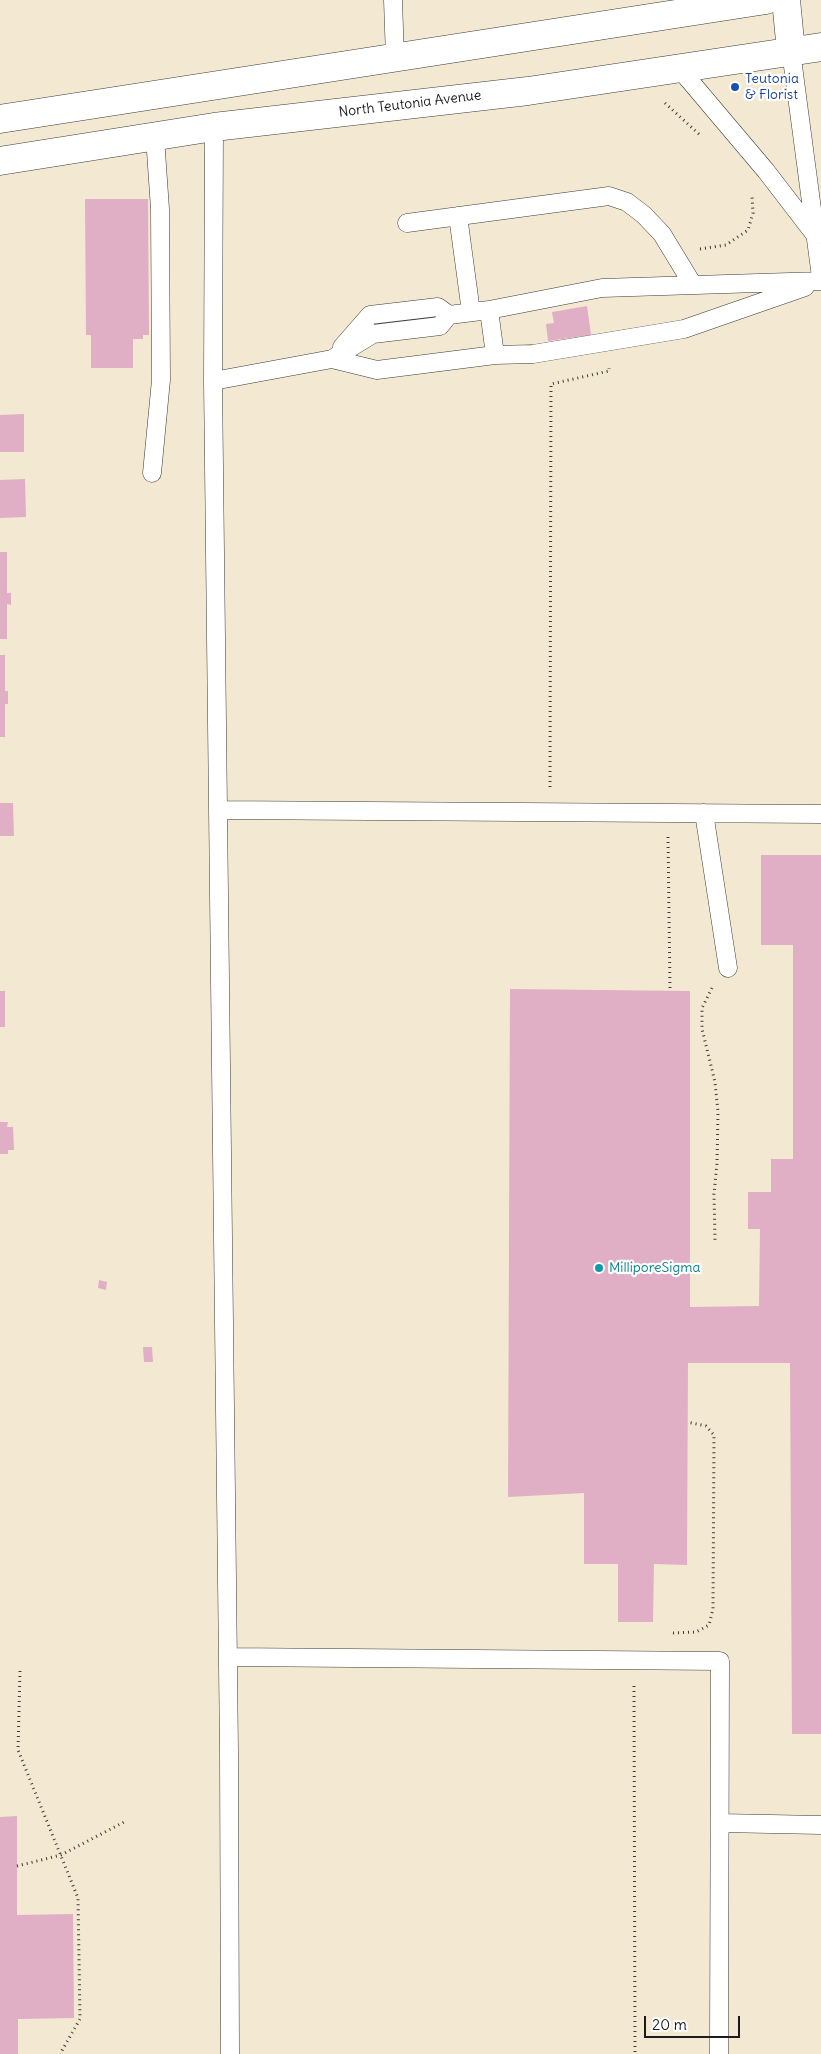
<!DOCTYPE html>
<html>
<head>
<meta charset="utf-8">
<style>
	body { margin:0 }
	#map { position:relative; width:821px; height:2054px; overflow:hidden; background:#f3e8d1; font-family:Delius,sans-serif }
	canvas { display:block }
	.scale { position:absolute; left:644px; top:2016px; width:96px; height:22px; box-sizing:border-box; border:2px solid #1c1c1c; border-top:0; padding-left:6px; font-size:15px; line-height:18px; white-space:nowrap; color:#1c1c1c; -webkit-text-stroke:4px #fff; paint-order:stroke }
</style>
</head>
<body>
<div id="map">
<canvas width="821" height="2054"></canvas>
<div class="scale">20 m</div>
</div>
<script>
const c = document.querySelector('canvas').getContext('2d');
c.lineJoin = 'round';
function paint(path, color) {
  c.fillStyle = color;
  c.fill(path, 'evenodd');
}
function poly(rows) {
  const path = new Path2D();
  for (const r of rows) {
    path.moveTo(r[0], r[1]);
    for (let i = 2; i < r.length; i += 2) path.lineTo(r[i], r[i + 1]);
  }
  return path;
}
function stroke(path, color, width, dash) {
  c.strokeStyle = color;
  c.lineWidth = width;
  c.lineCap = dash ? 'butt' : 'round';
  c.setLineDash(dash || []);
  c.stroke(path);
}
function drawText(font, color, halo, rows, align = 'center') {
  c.font = font + ' Delius,sans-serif';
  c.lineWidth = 4.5;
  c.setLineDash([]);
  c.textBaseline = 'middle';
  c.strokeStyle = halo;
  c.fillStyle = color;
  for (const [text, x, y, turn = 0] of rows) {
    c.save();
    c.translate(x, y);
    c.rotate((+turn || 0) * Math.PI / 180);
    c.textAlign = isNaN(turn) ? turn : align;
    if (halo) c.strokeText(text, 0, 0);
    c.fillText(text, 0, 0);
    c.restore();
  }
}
const building = poly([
	[85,199,148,199,149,335,143,335,143,339,133,339,133,368,91,368,91,335,86,335],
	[587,306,591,335,548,341,546,324,554,323,552,312],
	[24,414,24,452,0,452,0,415],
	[25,479,26,517,0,518,0,480],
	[0,552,7,552,7,593,11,593,11,605,7,604,7,639,0,639],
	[0,655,5,655,5,691,8,691,8,704,5,704,5,737,0,737],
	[0,803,13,803,14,836,0,836],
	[761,855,821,855,821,1734,792,1734,790,1363,688,1363,687,1565,654,1564,653,1622,618,1622,618,1564,584,1564,584,1493,508,1497,510,989,690,991,690,1307,759,1306,760,1229,748,1229,748,1192,771,1192,771,1159,793,1159,793,945,761,945],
	[0,991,5,991,5,1027,0,1027],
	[0,1122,8,1122,7,1127,13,1127,14,1150,8,1150,8,1154,0,1154],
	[99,1280,107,1282,106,1290,98,1288],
	[143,1347,152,1347,153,1362,144,1362],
	[17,1816,17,1915,73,1914,74,2018,18,2019,18,2054,0,2054,0,1817]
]);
const path = poly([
	[665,103,700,135],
	[700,249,726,245,748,230,753,213,752,195],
	[550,787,551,384,609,371,609,368],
	[668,837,670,990],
	[712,988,702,1008,702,1029,715,1082,718,1112,717,1163,714,1194,715,1240],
	[673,1633,696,1632,709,1625,713,1609,714,1435,706,1426,687,1422],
	[20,1671,18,1750,78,1898,80,2019,60,2054],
	[634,1686,635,2054],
	[17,1866,61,1855,126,1821]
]);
const service = poly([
	[393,0,395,58],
	[791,51,821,277],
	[679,68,766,171,816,236],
	[214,127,213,381,229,1751,230,2054],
	[458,216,471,312],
	[407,223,609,196,627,202,644,215,662,234,693,285],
	[489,310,495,355],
	[342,347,370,315,438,307,449,315],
	[332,359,377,370,495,355,533,354,684,329,805,287],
	[213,381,332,359,373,334,440,326,449,315,489,310,602,288,821,281],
	[152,473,161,380,160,209,155,137],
	[218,810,821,814],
	[704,813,728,968],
	[228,1657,720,1661,719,2054],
	[720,1823,821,1825]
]);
const tertiary = poly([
	[786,0,791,51]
]);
const secondary = poly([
	[0,119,766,0],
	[0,161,214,127,528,91,821,47]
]);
const markers = [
	[735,87,5,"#1a4fb4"],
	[599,1268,5,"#0f9aa8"]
];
const transitNames = [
	["Teutonia",745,79],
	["& Florist",745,95]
];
const streetNames = [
	["North Teutonia Avenue",410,104,-7]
];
const cultureNames = [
	["MilliporeSigma",609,1268]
];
paint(building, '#e0afc5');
stroke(service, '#3c3b37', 19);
stroke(tertiary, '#3c3b37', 29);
stroke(secondary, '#3c3b37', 29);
stroke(path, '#3c3b37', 3, [1, 4]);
stroke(service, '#fff', 18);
stroke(tertiary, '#fff', 28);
stroke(secondary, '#fff', 28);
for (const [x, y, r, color] of markers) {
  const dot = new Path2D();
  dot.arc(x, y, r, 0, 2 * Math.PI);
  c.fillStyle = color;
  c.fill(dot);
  stroke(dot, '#fff', 2);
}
drawText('14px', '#164399', '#fff', transitNames, 'left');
drawText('14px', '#1c1c1c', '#fff', streetNames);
drawText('14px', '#0d838f', '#fff', cultureNames, 'left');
</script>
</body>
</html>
